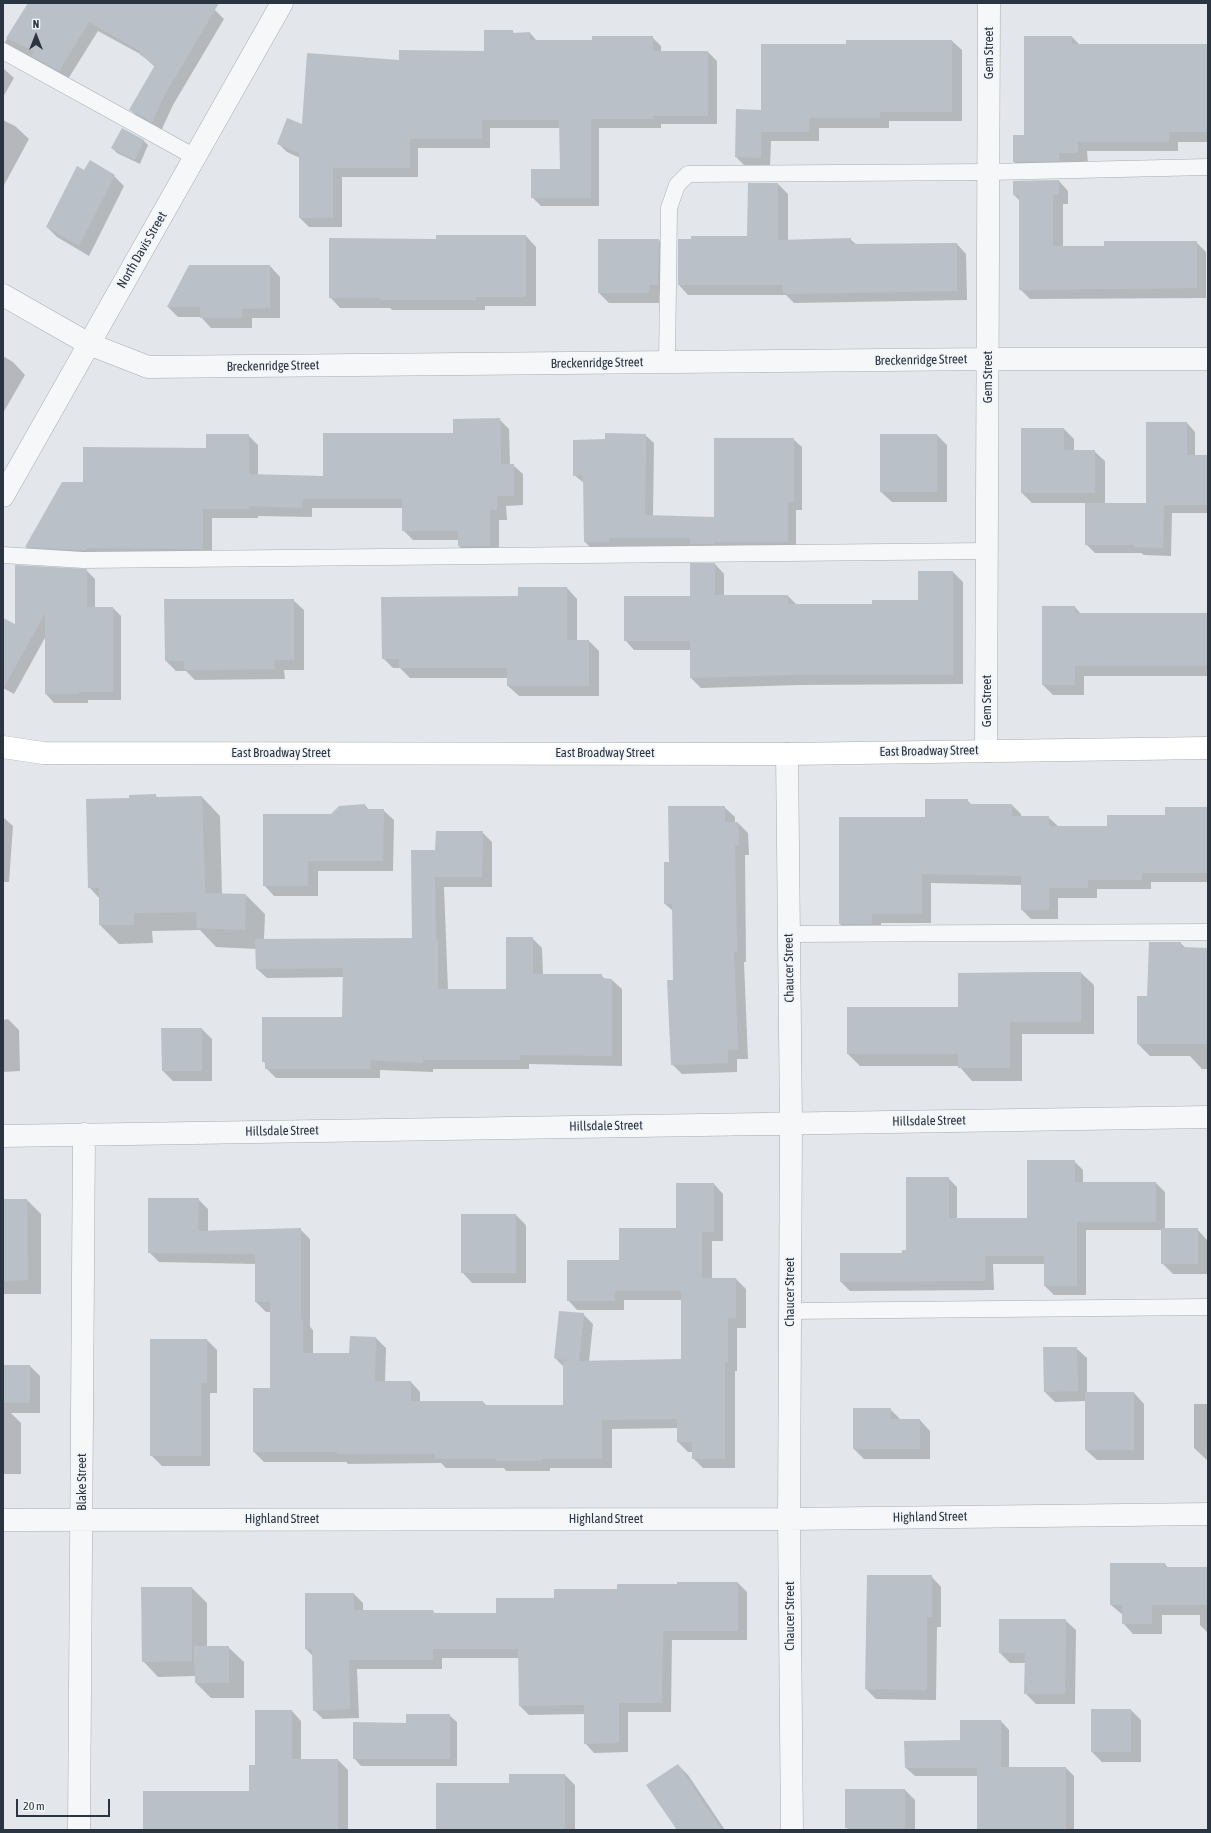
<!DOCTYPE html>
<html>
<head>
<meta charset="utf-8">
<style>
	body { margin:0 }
	#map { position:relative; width:1211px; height:1833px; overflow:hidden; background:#e3e6ea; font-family:"Asap Condensed",sans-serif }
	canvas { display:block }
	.frame { position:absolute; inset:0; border:4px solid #2b3542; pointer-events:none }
	.north { position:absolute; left:16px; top:16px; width:40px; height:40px; -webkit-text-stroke:3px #f2f5f8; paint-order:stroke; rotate:0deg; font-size:11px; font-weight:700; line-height:16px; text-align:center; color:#2b3542 }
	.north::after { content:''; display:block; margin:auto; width:14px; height:18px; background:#2b3542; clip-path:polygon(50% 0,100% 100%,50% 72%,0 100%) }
	.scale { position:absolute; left:16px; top:1799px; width:94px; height:18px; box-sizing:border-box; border:2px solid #2b3542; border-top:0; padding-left:5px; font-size:12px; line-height:14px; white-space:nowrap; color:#2b3542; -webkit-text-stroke:3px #f2f5f8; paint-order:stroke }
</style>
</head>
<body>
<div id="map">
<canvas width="1211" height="1833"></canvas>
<div class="frame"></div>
<div class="north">N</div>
<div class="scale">20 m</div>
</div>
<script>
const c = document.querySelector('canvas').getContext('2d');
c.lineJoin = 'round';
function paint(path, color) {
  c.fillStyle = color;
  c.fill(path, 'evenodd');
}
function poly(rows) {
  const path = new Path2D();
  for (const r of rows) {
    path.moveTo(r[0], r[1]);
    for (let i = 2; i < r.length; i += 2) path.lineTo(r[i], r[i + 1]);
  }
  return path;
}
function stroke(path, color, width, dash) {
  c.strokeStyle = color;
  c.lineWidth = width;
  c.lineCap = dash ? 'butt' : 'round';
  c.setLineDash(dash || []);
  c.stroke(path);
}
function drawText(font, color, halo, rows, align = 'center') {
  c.font = font + ' "Asap Condensed",sans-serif';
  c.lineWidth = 3.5;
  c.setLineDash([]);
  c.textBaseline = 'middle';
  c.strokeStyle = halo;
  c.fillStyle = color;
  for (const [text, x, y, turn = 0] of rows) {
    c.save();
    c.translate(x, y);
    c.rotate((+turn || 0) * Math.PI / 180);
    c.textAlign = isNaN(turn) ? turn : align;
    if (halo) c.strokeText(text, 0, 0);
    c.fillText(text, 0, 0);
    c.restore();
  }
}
const shadow = poly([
	[27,3,203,3,215,10,224,19,173,105,161,131,139,119,130,109,155,67,142,55,98,31,68,79,14,51,5,42,29,4],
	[512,31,515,34,530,33,537,41,593,41,652,37,661,46,661,52,708,52,717,61,717,124,661,124,661,128,599,128,599,206,541,206,532,197,561,170,560,128,490,128,490,148,418,148,418,177,342,177,342,227,309,227,300,218,300,158,287,152,278,143,400,61,485,52],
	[1072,37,1080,45,1208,45,1208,142,1178,142,1178,151,1087,151,1088,163,1024,171,1014,162],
	[952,41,962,50,962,121,889,121,889,128,819,128,819,141,771,141,770,167,746,167,736,157,762,111,847,45],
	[3,68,14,78,3,97],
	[3,120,15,126,29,139,3,187],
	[143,140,148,145,140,164,117,153,112,148],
	[84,172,114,176,124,186,89,256,57,237,47,227],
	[1059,181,1068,191,1068,204,1063,204,1063,247,1105,247,1196,242,1206,252,1206,298,1030,299,1020,289,1020,201,1014,195],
	[778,184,788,194,788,241,850,239,857,245,957,244,966,254,967,300,794,303,786,295,688,295,679,285,692,240,748,237],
	[437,236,526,236,536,247,536,306,485,306,485,310,392,310,390,308,340,308,330,297,437,240],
	[659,240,669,251,668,295,659,295,659,303,609,303,599,293],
	[270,266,280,277,280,318,252,318,252,328,211,328,201,317,178,317,168,307],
	[3,356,13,362,25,375,3,413],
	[499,419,509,429,510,465,513,465,523,474,523,505,506,506,507,520,499,520,499,556,469,556,459,546,459,540,413,540,403,530,403,508,312,508,312,517,258,516,258,518,212,518,212,559,36,556,26,547,84,483,207,449,248,435,258,445,258,475,324,477],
	[1187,423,1195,432,1195,456,1208,457,1208,513,1172,513,1171,556,1144,555,1141,553,1095,553,1086,544,1086,503,1032,503,1022,493,1064,429,1074,439,1074,451,1094,451,1105,461,1105,504,1147,504],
	[645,435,654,443,653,516,715,518,793,439,802,447,802,510,796,510,796,550,693,546,617,546,617,550,593,550,585,542,584,483,574,475,606,440],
	[937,435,947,445,947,502,892,502,881,492],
	[715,564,724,574,724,596,788,596,797,605,873,605,919,601,919,572,953,572,963,582,963,684,799,685,701,688,691,678,691,650,634,650,625,640,691,597],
	[86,570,95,579,95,608,113,608,121,616,121,700,88,700,88,703,54,703,46,694,46,636,14,694,3,688,3,619,16,626],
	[567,588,577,599,577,641,589,641,599,651,599,696,519,696,508,686,508,678,410,678,400,668,393,668,383,658,519,597],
	[293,600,304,610,304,670,284,670,285,679,195,680,186,671,176,671,166,661],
	[1074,606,1081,614,1208,614,1208,676,1084,676,1084,695,1053,695,1043,685],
	[155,795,158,798,202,797,220,816,222,894,246,895,265,914,264,940,413,939,436,851,482,832,492,842,492,887,444,887,448,990,507,990,532,938,542,948,543,975,601,975,605,979,612,980,622,989,622,1066,529,1064,529,1069,433,1069,433,1072,380,1070,380,1078,276,1078,266,1068,266,1064,263,1061,343,1018,344,977,267,978,257,969,256,949,216,947,200,930,152,931,153,943,119,944,100,925,100,899,89,887,130,799],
	[967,800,972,805,1012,805,1021,814,1021,817,1048,817,1058,826,1108,827,1208,808,1208,882,1151,882,1151,889,1097,889,1097,898,1058,898,1058,919,1031,919,1022,910,1022,885,931,883,931,923,881,923,881,933,850,933,840,924,926,818],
	[365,805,369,810,383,810,394,820,393,871,318,871,318,896,274,896,264,885,332,815],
	[724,807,735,817,735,823,738,823,748,833,749,855,745,855,746,962,744,962,748,1059,737,1059,737,1072,682,1074,672,1064,674,981,673,911,665,904,670,863],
	[3,817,13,826,9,882,3,882],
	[1180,943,1186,948,1208,949,1208,1069,1202,1069,1190,1056,1150,1056,1138,1044,1148,996],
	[1081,973,1094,985,1094,1034,1022,1034,1022,1081,972,1081,959,1066,860,1066,848,1054,959,1008,959,974],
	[8,1019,19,1030,20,1071,3,1072,3,1020],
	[162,1029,202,1029,212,1039,212,1081,173,1081,163,1071],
	[1074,1161,1083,1170,1083,1183,1156,1183,1165,1192,1165,1229,1197,1229,1207,1240,1207,1274,1173,1274,1162,1263,1162,1230,1086,1230,1086,1295,1054,1295,1045,1286,1045,1264,993,1264,994,1290,850,1291,841,1282,907,1251,948,1178,957,1187,957,1219,1028,1219],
	[714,1184,723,1194,723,1241,712,1241,712,1279,736,1279,746,1289,746,1328,737,1328,737,1371,735,1371,735,1468,703,1468,693,1458,693,1452,688,1452,678,1442,678,1428,612,1429,612,1468,550,1468,550,1471,506,1471,504,1468,446,1468,441,1463,348,1464,346,1462,264,1462,254,1452,271,1389,271,1312,266,1312,256,1302,256,1264,159,1262,149,1252,198,1199,208,1209,208,1231,300,1229,310,1239,310,1327,313,1330,313,1354,350,1354,376,1338,386,1348,385,1382,411,1382,420,1392,420,1402,483,1402,487,1406,564,1406,564,1367,555,1358,583,1314,593,1324,589,1361,682,1360,682,1300,624,1300,624,1310,577,1310,568,1300,620,1261,677,1229],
	[3,1200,27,1200,41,1214,41,1294,3,1294],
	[516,1215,526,1225,526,1283,472,1283,462,1272],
	[207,1340,217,1350,217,1393,210,1393,210,1466,162,1466,151,1455],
	[1076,1348,1087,1358,1087,1393,1134,1393,1144,1404,1144,1460,1097,1460,1086,1450,1086,1401,1055,1402,1045,1392],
	[3,1366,30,1366,40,1376,40,1413,11,1413,21,1423,21,1474,3,1474],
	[1194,1404,1208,1404,1208,1461,1194,1448],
	[890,1409,901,1420,920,1420,930,1431,930,1459,864,1459,854,1449],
	[1111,1564,1165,1564,1168,1568,1208,1568,1208,1633,1200,1625,1200,1615,1162,1615,1162,1634,1133,1634,1123,1623,1123,1615,1111,1605],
	[931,1576,941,1587,941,1627,937,1627,936,1700,876,1699,866,1689],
	[738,1583,747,1592,747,1640,672,1640,671,1712,628,1712,628,1752,594,1753,585,1743,585,1714,529,1715,520,1706,519,1658,442,1658,442,1669,357,1669,359,1718,323,1719,314,1710,313,1656,306,1649,354,1594,363,1603,363,1611,433,1611,435,1614,497,1614,555,1599,618,1590],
	[192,1588,207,1603,207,1647,228,1647,244,1662,244,1698,211,1698,196,1683,196,1676,158,1677,143,1661],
	[1065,1620,1076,1630,1075,1704,1036,1704,1025,1693,1026,1663,1010,1663,1000,1653],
	[1131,1710,1141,1720,1141,1762,1102,1762,1092,1752],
	[292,1711,301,1721,301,1760,338,1760,348,1770,348,1830,144,1830,250,1792,256,1766],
	[449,1715,457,1722,457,1766,361,1766,354,1758,407,1724],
	[961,1721,1001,1721,1009,1730,1009,1768,1066,1768,1074,1776,1074,1830,978,1830,978,1776,915,1776,906,1768,961,1741],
	[678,1765,688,1775,725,1830,678,1830],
	[565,1775,575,1785,575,1830,437,1830,510,1784],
	[905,1790,915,1800,915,1830,849,1830,846,1827]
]);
const building = poly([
	[28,3,219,3,164,96,152,122,129,110,155,65,139,54,140,51,89,22,59,71,31,56,34,51,6,38],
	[484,30,513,30,513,33,530,32,530,40,592,40,592,36,653,36,653,51,708,51,708,116,653,116,653,119,591,119,591,198,531,198,531,169,560,169,559,120,482,120,482,139,410,139,410,168,333,168,333,218,299,218,299,153,277,144,287,118,302,124,307,53,399,60,399,50,484,51],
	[1024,36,1072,36,1072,44,1208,44,1208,132,1169,132,1169,142,1078,142,1078,153,1059,153,1059,161,1013,162,1013,135,1024,135],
	[846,40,952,40,952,112,880,112,880,118,809,118,809,132,761,132,761,158,735,157,736,109,761,110,761,44,846,44],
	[122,128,144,140,135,160,111,148],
	[90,160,115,175,79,246,46,227,77,166,84,170],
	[1059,180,1059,195,1053,195,1053,246,1104,246,1104,241,1197,241,1197,288,1019,290,1019,195,1013,195,1013,181],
	[748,183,778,183,778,240,851,238,851,244,957,243,957,291,783,294,783,285,678,285,678,239,691,239,691,236,747,236],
	[436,235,526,235,526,297,476,297,476,300,380,300,380,298,329,298,329,238,436,239],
	[598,239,659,239,658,285,649,285,649,293,598,293],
	[189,265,270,265,270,308,242,309,242,318,200,318,200,307,167,307],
	[500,418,501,464,514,464,514,496,497,496,497,510,490,510,490,546,458,546,458,531,402,531,402,499,303,499,302,508,249,506,249,509,203,509,203,549,87,548,87,550,83,550,25,547,62,482,83,482,83,447,206,448,206,434,249,434,249,474,323,476,323,433,453,433,453,419],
	[1146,422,1187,422,1187,455,1207,455,1207,505,1164,505,1163,548,1134,547,1135,545,1085,545,1085,503,1146,503],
	[1021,428,1064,428,1064,450,1095,450,1095,493,1021,493],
	[605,433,646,434,645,515,714,517,714,438,794,438,794,502,788,502,788,542,715,542,715,544,690,544,690,538,609,538,609,542,584,542,583,475,573,476,573,440,605,439],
	[880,434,937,434,937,492,880,492],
	[690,563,715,563,715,595,788,595,788,604,872,604,872,600,918,600,918,571,953,571,953,675,788,675,690,678,690,641,624,641,624,596,690,596],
	[15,565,87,569,87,607,113,607,113,692,79,692,79,694,45,694,45,613,3,689,3,618,15,624],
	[518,587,567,587,567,640,589,640,589,686,507,686,507,668,399,668,399,659,382,659,381,597,518,596],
	[164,599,294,599,294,660,274,660,275,669,212,670,184,670,184,661,165,661],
	[1042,606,1075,606,1075,613,1208,613,1208,666,1075,666,1075,685,1042,685],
	[156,794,156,797,202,796,205,893,246,894,245,930,196,928,197,912,134,913,134,925,99,925,99,888,88,888,86,799,129,798,129,795],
	[925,799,968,799,968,804,1012,804,1012,816,1049,816,1049,826,1107,826,1107,815,1165,815,1165,807,1208,807,1208,873,1142,873,1142,880,1088,880,1088,888,1049,888,1049,910,1021,910,1021,876,922,874,922,914,872,914,872,924,839,924,839,817,925,817],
	[365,804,365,809,384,809,383,861,308,861,308,886,263,886,263,814,331,814,339,806],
	[668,806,725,806,725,822,738,822,739,845,735,845,737,952,734,952,738,1050,728,1049,728,1063,671,1065,667,980,673,980,672,904,664,904,664,862,669,862],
	[436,831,483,831,482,877,435,877,436,939,438,939,438,989,506,989,506,937,533,937,533,974,602,974,602,978,612,979,612,1056,520,1055,520,1060,423,1060,423,1063,371,1060,370,1069,265,1069,265,1062,262,1062,262,1017,342,1017,343,968,256,969,255,939,412,938,411,850,435,850],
	[1149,942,1181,942,1181,947,1208,948,1208,1044,1137,1044,1137,996,1147,996],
	[1043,972,1081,972,1081,1022,1010,1022,1010,1068,958,1068,958,1054,847,1054,847,1007,958,1007,958,973],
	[161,1028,202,1028,202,1071,162,1071],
	[1027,1160,1075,1160,1075,1182,1156,1182,1156,1222,1077,1222,1077,1286,1044,1286,1044,1256,985,1256,985,1281,840,1282,840,1253,902,1253,902,1250,906,1250,906,1177,949,1177,949,1218,1027,1218],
	[676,1183,714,1183,714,1232,702,1232,702,1278,736,1278,736,1318,728,1318,728,1362,725,1362,725,1459,692,1459,692,1442,677,1442,677,1419,602,1420,602,1459,541,1459,541,1461,496,1461,496,1459,435,1459,435,1454,337,1454,337,1452,253,1452,253,1388,270,1388,270,1302,255,1302,255,1254,148,1253,148,1198,199,1198,198,1231,301,1228,301,1319,303,1319,303,1353,349,1353,350,1336,376,1337,375,1381,411,1381,411,1401,483,1401,483,1405,563,1405,563,1361,571,1361,554,1358,559,1311,584,1313,579,1361,681,1359,681,1291,615,1291,615,1301,567,1301,567,1260,619,1260,619,1228,676,1228],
	[3,1199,27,1199,28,1280,3,1281],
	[461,1214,516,1214,516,1273,461,1273],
	[1161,1228,1198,1228,1198,1264,1161,1264],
	[150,1339,207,1339,207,1383,201,1383,201,1456,150,1456],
	[1043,1347,1077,1347,1078,1391,1044,1392],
	[3,1365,30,1365,30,1403,3,1403],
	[1085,1392,1134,1392,1134,1450,1085,1450],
	[853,1408,891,1408,891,1419,920,1419,920,1449,853,1449],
	[1110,1563,1165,1563,1165,1567,1208,1567,1208,1605,1152,1605,1152,1624,1122,1624,1122,1605,1110,1605],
	[867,1575,932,1575,932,1617,927,1617,927,1690,865,1689],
	[677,1582,738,1582,738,1631,663,1631,662,1703,619,1703,619,1743,584,1744,584,1705,519,1706,518,1649,433,1649,433,1660,349,1660,350,1709,313,1711,312,1649,305,1649,305,1593,354,1593,354,1610,433,1610,433,1613,496,1613,496,1598,554,1598,554,1589,617,1589,617,1584,677,1584],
	[141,1587,192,1587,192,1661,142,1662],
	[999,1619,1066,1619,1065,1694,1024,1694,1025,1653,999,1653],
	[194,1646,229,1646,229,1683,195,1683],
	[1091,1709,1131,1709,1131,1752,1091,1752],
	[255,1710,292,1710,292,1759,338,1759,338,1830,143,1830,143,1791,249,1791,249,1765,255,1765],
	[406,1714,450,1714,450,1759,353,1759,353,1722,406,1723],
	[960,1720,1001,1720,1001,1767,1066,1767,1066,1830,977,1830,977,1768,905,1768,904,1741,960,1740],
	[678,1764,722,1830,677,1830,646,1785],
	[509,1774,565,1774,565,1830,436,1830,436,1783,509,1783],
	[845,1789,905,1789,905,1828,845,1828]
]);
const lane = poly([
	[3,51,195,157],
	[667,362,669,208,677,185,688,174,989,172,1208,167],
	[3,555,83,560,987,551],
	[789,934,1208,932],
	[790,1311,1208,1307]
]);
const street = poly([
	[3,295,89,344,148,367,989,359,1208,359],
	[3,496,282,3],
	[986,751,989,3],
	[787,754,791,1123,789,1519,792,1830],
	[3,1136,1208,1117],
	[3,1520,789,1519,1208,1514],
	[79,1830,84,1134]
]);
const secondary = poly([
	[3,747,43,753,787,754,1208,748]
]);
const streetNames = [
	["Gem Street",989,53,-90],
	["North Davis Street",142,250,-60],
	["Breckenridge Street",921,360,-1],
	["Breckenridge Street",597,363,-1],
	["Breckenridge Street",273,366,-1],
	["Gem Street",988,377,-90],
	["Gem Street",987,701,-90],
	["East Broadway Street",929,751,-1],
	["East Broadway Street",281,753],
	["East Broadway Street",605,753],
	["Chaucer Street",789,968,-91],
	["Hillsdale Street",929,1121,-1],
	["Hillsdale Street",606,1126,-1],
	["Hillsdale Street",282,1131,-1],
	["Chaucer Street",790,1292,-90],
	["Blake Street",82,1482,-90],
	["Highland Street",930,1517,-1],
	["Highland Street",282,1519],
	["Highland Street",606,1519],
	["Chaucer Street",790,1616,-90]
];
paint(shadow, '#0003');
paint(building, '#bac0c7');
stroke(lane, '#a8adb4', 17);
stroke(street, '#a8adb4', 23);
stroke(secondary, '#a8adb4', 23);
stroke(lane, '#f5f7f9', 16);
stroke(street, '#f5f7f9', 22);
stroke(secondary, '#fff', 22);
drawText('13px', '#2b3542', '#f2f5f8', streetNames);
</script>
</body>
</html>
